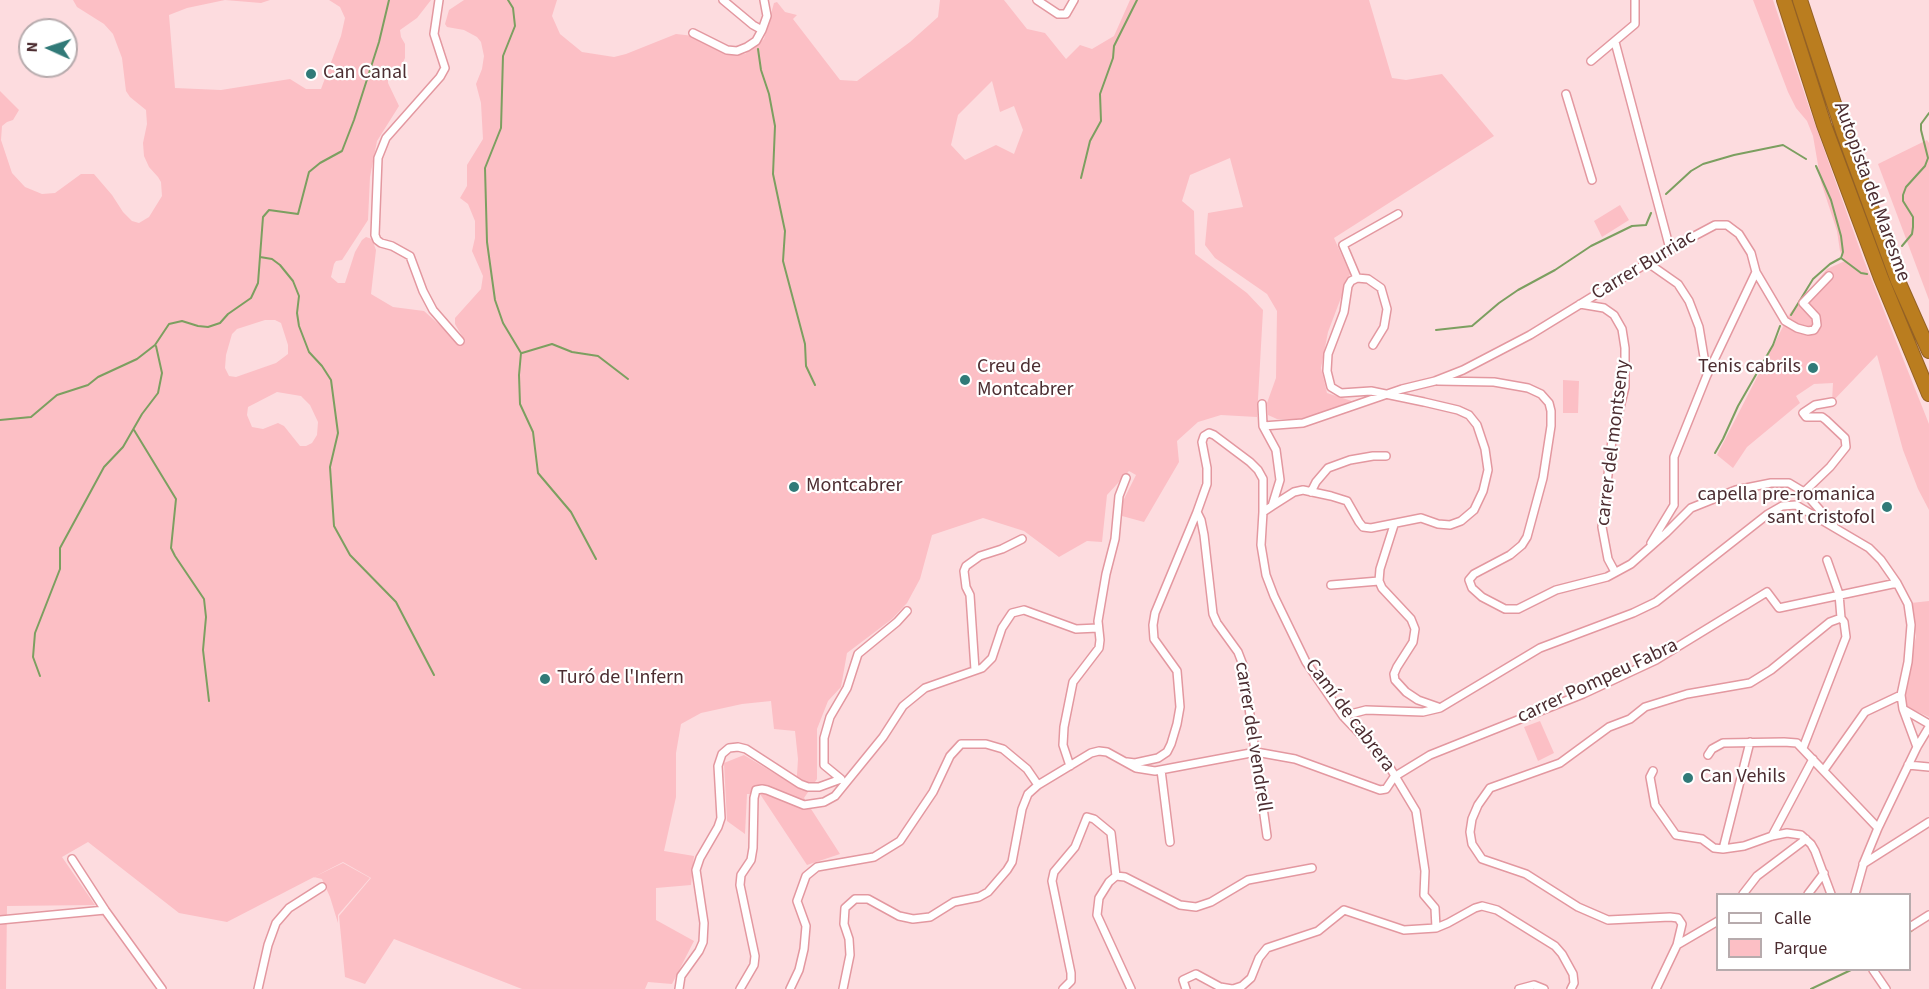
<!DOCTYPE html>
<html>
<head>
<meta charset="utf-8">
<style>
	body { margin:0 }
	#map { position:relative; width:1929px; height:989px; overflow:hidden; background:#fddcdf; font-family:"Source Sans 3",sans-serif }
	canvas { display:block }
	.legend { position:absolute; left:1716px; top:893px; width:195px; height:78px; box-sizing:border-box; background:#fff; border:2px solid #b7abad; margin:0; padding:8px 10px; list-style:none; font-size:18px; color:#4c2d31 }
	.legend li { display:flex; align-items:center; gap:12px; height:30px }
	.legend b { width:30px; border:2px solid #b7abad }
	.north { position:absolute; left:18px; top:18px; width:60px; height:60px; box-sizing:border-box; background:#fff; border:2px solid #b7abad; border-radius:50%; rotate:273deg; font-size:16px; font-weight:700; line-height:24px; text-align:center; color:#4c2d31 }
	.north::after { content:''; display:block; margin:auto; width:21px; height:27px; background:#317a78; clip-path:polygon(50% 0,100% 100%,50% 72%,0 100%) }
</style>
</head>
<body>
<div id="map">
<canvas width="1929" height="989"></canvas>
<ul class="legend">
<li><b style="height:8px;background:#fff"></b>Calle</li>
<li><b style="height:16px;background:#fcbfc5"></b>Parque</li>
</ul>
<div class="north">N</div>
</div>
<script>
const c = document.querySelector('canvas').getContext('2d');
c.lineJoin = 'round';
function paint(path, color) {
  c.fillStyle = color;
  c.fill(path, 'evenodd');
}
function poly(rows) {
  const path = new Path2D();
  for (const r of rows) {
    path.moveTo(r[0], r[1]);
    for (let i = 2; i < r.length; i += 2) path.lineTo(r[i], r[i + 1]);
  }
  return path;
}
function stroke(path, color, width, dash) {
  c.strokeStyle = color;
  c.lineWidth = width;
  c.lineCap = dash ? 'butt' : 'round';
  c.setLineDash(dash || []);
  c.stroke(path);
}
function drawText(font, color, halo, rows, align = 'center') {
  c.font = font + ' "Source Sans 3",sans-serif';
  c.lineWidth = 4.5;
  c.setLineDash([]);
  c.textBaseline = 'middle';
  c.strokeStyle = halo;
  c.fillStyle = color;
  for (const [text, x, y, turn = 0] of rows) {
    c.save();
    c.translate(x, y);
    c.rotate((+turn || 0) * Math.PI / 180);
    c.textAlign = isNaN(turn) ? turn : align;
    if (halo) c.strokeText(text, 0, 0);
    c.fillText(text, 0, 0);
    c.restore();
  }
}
const green = poly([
	[73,0,270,0,261,3,225,0,187,8,169,15,175,88,221,90,290,79,306,89,321,89,341,36,345,18,340,7,329,0,431,0,417,18,400,30,401,37,405,44,405,58,400,69,388,77,388,83,399,106,377,141,370,177,368,220,342,260,336,261,334,264,331,277,338,283,345,283,355,252,362,240,366,237,372,239,376,250,371,294,393,307,424,311,461,344,462,336,455,324,455,318,481,289,483,276,472,251,475,238,475,221,468,204,460,198,467,186,467,165,483,139,481,103,476,84,482,69,484,56,481,42,477,37,464,30,447,27,445,24,449,10,464,0,557,0,552,16,560,34,582,52,614,57,626,54,676,34,694,36,731,55,745,54,764,39,774,3,777,2,785,12,797,15,793,19,840,80,857,81,910,42,938,17,940,0,1004,0,1027,29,1045,33,1066,59,1080,45,1092,49,1114,36,1130,0,1369,0,1392,78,1406,80,1442,74,1494,136,1334,238,1350,274,1328,332,1321,368,1327,393,1355,402,1300,419,1277,419,1268,415,1267,403,1276,378,1277,311,1267,294,1215,258,1205,245,1208,213,1243,207,1230,158,1190,175,1182,201,1194,211,1195,254,1247,293,1263,310,1257,417,1221,415,1198,422,1177,441,1179,462,1144,522,1122,516,1123,501,1136,475,1129,471,1107,495,1102,542,1087,541,1059,557,1024,531,983,518,932,535,920,579,907,603,892,619,847,653,841,687,828,701,817,729,817,779,804,798,840,854,807,865,760,794,747,794,745,834,727,821,724,763,744,755,792,784,797,775,798,759,795,731,774,729,771,701,742,704,701,713,681,724,676,753,676,797,664,851,694,856,691,885,656,888,656,920,694,941,672,984,648,982,645,989,522,989,394,939,365,984,345,977,339,916,371,878,343,862,227,922,179,913,88,842,62,857,95,905,7,906,6,989,0,989,0,91,19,110,13,120,7,122,2,126,1,140,12,173,25,187,42,194,55,193,81,174,94,174,112,195,123,212,132,221,139,223,149,217,162,196,161,182,158,177,149,167,144,156,143,143,147,124,146,110,130,97,126,91,122,58,113,34,104,24,77,7],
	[992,81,1000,112,1014,106,1023,130,1014,154,996,145,965,160,951,145,958,115],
	[265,320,275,320,281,323,288,345,288,354,276,363,236,377,229,376,225,368,226,355,232,334,237,329],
	[277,392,301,396,310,405,318,422,317,435,312,443,306,446,300,446,284,426,278,423,263,429,252,427,247,415,248,407],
	[1753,0,1773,0,1811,113,1863,258,1929,424,1929,510,1918,489,1903,450,1877,355,1832,402,1833,383,1814,384,1796,396,1800,403,1747,447,1733,468,1717,455,1790,313,1827,269,1845,261,1840,251,1837,231,1821,182,1813,136,1807,121,1796,108,1788,92],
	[1927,140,1929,143,1929,300,1878,164],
	[1620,205,1629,220,1602,237,1594,221],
	[1563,380,1579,381,1578,413,1563,413],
	[1929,601,1929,717,1907,707,1905,694,1916,636,1911,603],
	[1540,721,1554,753,1538,761,1524,727],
	[343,863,370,878,338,915,338,923,330,897,322,879,314,877]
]);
const stream = poly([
	[508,0,513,8,515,26,503,56,501,128,485,168,487,242,495,300,503,323,521,353,519,375,520,404,533,432,538,473,571,512,596,559],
	[758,49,761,70,769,94,775,126,773,174,785,231,783,261,805,344,806,366,815,385],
	[1816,166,1831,200,1841,236,1843,252,1841,258],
	[1081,178,1090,141,1101,121,1100,94,1113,58,1114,46,1137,0],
	[1666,194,1691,171,1703,164,1734,155,1783,145,1806,159],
	[1902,246,1912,234,1913,227,1913,217,1903,201,1903,195,1906,187,1925,166,1928,158,1921,130,1921,124,1929,113],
	[260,257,272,259,280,265,293,281,299,296,297,313,299,326,309,352,322,366,331,380,338,433,330,467,334,526,350,555,396,602,434,675],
	[1791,315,1813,279,1830,264,1841,258,1861,273,1867,274],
	[1436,330,1472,326,1499,303,1518,290,1555,270,1591,246,1632,226,1646,225,1651,213],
	[522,353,552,344,572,352,598,356,628,379],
	[0,420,31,417,57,395,88,385,98,377,137,359,155,345,169,324,182,321,198,326,208,327,220,323,228,314,251,298,258,283,263,217,269,210,298,214,309,172,320,163,342,151,354,120,379,42,389,0],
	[134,430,176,499,171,548,175,556,204,599,206,617,203,650,209,701],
	[1715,453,1723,439,1738,406,1773,345,1780,326],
	[40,676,33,657,35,633,60,569,60,548,104,467,123,447,142,414,158,393,162,373,156,346],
	[1910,932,1919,925],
	[1811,989,1851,970]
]);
const minor = poly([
	[439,0,434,34,445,68,440,77,386,138,378,158,375,235,377,240,381,243,392,246,410,256,423,291,433,310,460,341],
	[723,0,753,25,762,30],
	[1037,0,1058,14,1066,14,1074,0],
	[693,33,727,50,737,51,747,47,756,41,762,30,767,16,764,0],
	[1615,42,1670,249],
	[1591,61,1635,24,1635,0],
	[1566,94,1592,180],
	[1648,263,1678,284,1689,301,1699,327,1707,375],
	[1756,272,1785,321,1797,328,1808,331,1814,330,1817,325,1816,317,1803,303,1829,276],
	[1357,278,1343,245,1398,214],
	[1580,304,1604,308,1614,315,1622,329,1625,348,1625,387,1612,440,1602,527,1608,559,1615,572],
	[1438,381,1494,382,1528,388,1541,394,1549,403,1551,411,1551,426,1543,478,1527,537,1522,545,1510,555,1474,574,1469,580,1472,588,1482,597,1505,609,1518,609,1556,590,1607,577,1631,564,1666,533,1691,508,1736,490,1771,483,1789,483,1804,492,1834,526],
	[1262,404,1263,426,1276,450,1280,480,1272,506,1263,512,1261,545,1266,575,1274,596,1306,662,1343,716,1386,761,1416,811,1425,871,1424,895,1435,908,1436,928],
	[1263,426,1303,423,1402,389,1435,381,1463,370,1530,335,1670,249,1715,225,1727,225,1739,234,1751,253,1756,272,1707,375,1674,457,1674,505],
	[1311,492,1316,482,1328,468,1350,460,1373,456,1386,456],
	[1804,492,1830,467,1846,447,1845,438,1826,420,1822,417,1806,417,1803,413,1815,405,1832,402],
	[1272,506,1294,492,1303,490,1331,496,1347,501,1359,522,1363,527,1371,528,1421,518,1438,524,1450,525,1461,521,1474,510,1483,491,1488,470,1485,449,1477,425,1469,415,1458,410,1424,402,1371,391,1341,393,1331,387,1327,371,1328,354,1344,312,1348,286,1351,281,1357,278,1368,279,1381,288,1387,309,1384,327,1373,345],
	[1263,512,1263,479,1258,470,1250,462,1214,435,1209,433,1204,436,1202,442,1207,468,1207,484,1197,512,1201,520,1204,535,1213,614,1217,623,1238,652,1243,665,1267,836],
	[1394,525,1380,569,1379,581,1382,588,1411,619,1415,629,1413,642,1397,667,1394,674,1395,680,1406,692,1418,700,1438,707],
	[1651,543,1674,505],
	[1827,560,1839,594,1841,618],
	[1331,585,1379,581],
	[975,670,970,595,966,587,964,571,966,566,980,556,1002,549,1022,539],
	[1903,709,1917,747],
	[1343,716,1366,710,1423,712,1440,708,1540,648,1633,613,1656,602,1768,514,1782,506,1796,505,1869,548,1881,560,1897,583,1908,604,1911,625,1908,662,1901,695,1903,709,1929,724],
	[1803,748,1846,637,1844,622,1841,618],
	[1708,755,1712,749,1723,743,1784,742,1797,743,1878,828],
	[1127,762,1135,763,1158,758,1167,752,1171,744,1177,724,1180,707,1177,671,1154,639,1153,625,1155,613,1197,512],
	[1908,765,1929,767],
	[1070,766,1063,745,1064,727,1073,682,1099,648,1100,640,1098,621,1106,574,1115,539,1119,496,1126,478],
	[1161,770,1170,842],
	[1824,770,1865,712,1901,695],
	[1653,771,1650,777,1655,805,1676,835,1702,839,1714,848,1723,849,1744,846,1772,836,1787,833,1801,835,1811,844,1815,851,1831,894],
	[1394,777,1430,755,1583,694,1656,660,1767,592,1779,608,1897,583],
	[1772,836,1813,759],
	[1723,849,1750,742],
	[72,859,105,910,162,989],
	[1863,864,1929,822],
	[1743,894,1757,876,1806,839],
	[1808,894,1824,873],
	[1855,894,1864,862,1878,828,1917,747,1929,727],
	[0,920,105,910],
	[1910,927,1929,915],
	[1677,945,1682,924,1678,918,1670,917,1608,920,1578,907,1526,874,1482,859,1472,844,1470,832,1472,819,1478,805,1490,788,1560,763,1609,727,1630,719,1645,707,1687,694,1750,683,1771,670,1830,622,1841,618],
	[1873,970,1886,989],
	[258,989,268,945,276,923,289,908,322,887],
	[679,989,681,976,699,951,703,942,704,923,696,870,700,858,718,827,721,818,718,766,722,754,729,748,738,747,746,749,800,784,808,787,819,787,841,779,824,765,824,738,830,717,847,688,858,654,897,622,907,611],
	[740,989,754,965,755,956,740,885,741,875,751,860,753,848,754,798,756,790,762,789,767,790,804,805,824,802,835,796,883,737,903,706,925,688,982,668,992,658,1002,628,1012,613,1024,610,1076,629,1098,628],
	[790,989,799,970,804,949,806,926,797,901,806,876,817,867,874,857,900,841,933,792,950,756,961,744,986,744,1003,749,1027,769,1038,785],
	[843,989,850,955,849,939,844,924,845,908,855,899,868,899,899,916,913,919,930,917,954,902,979,897,988,892,1007,870,1012,862,1022,809,1028,794,1038,785,1091,753,1099,751,1107,752,1136,768,1155,771,1256,752,1295,759,1380,790,1386,789,1394,777],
	[1063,989,1071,981,1071,973,1052,881,1054,872,1075,847,1087,817,1094,819,1111,833,1116,876],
	[1131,989,1097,915,1099,898,1109,882,1116,876,1125,877,1180,905,1196,907,1211,902,1248,880,1312,868],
	[1186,989,1183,980,1196,974,1220,987,1232,989],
	[1233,989,1242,986,1251,978,1259,958,1267,948,1318,931,1344,910,1404,930,1436,928,1448,923,1475,908,1482,906,1497,910,1555,946,1562,954,1573,974,1574,983,1571,989],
	[1519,989,1534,985,1544,989],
	[1656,989,1677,945,1718,921]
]);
const motorway = poly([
	[1784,0,1824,125,1881,278,1929,394],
	[1800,0,1843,131,1898,281,1929,351]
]);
const markers = [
	[311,74,6,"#317a78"],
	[1813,368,6,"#317a78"],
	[965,380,6,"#317a78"],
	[794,487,6,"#317a78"],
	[1887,507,6,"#317a78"],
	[545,679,6,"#317a78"],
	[1688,778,6,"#317a78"]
];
const poiNames = [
	["Can Canal",323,74],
	["Creu de",977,368],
	["Montcabrer",977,391],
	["Tenis cabrils",1801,368,"right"],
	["Montcabrer",806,487],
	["capella pre-romanica",1875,496,"right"],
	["sant cristofol",1875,519,"right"],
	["Turó de l'Infern",557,679],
	["Can Vehils",1700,778]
];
const streetNames = [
	["Autopista del Maresme",1871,192,70],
	["Carrer Burriac",1644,266,-31],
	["carrer del montseny",1614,443,-83],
	["carrer Pompeu Fabra",1598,682,-25],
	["Camí de cabrera",1349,716,53],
	["carrer del vendrell",1252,737,81]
];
paint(green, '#fcbfc5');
stroke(stream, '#7c9f60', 2);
stroke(minor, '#e398a0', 10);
stroke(motorway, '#946125', 16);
stroke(minor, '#fff', 7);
stroke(motorway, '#ba7d1f', 14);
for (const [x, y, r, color] of markers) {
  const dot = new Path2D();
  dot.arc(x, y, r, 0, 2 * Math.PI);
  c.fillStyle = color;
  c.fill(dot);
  stroke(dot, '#fff', 2);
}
drawText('20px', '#4c2d31', '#fff', poiNames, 'left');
drawText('20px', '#4c2d31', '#fff', streetNames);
</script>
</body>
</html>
